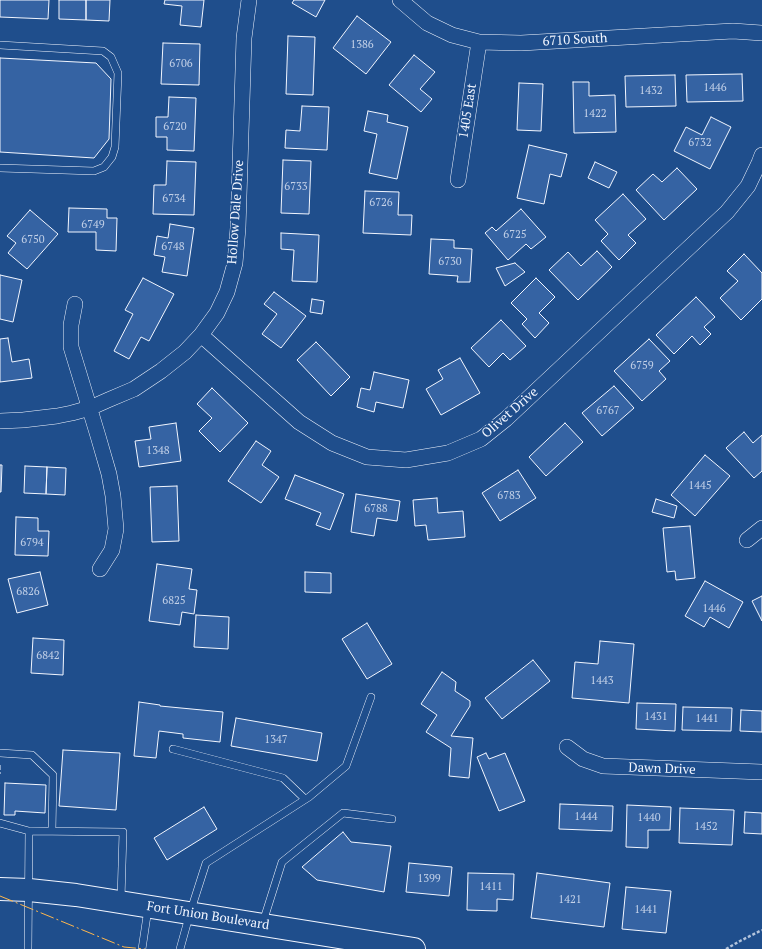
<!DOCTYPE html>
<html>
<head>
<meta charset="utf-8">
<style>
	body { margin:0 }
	canvas { display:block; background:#1f4e8c }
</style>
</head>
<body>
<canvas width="762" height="949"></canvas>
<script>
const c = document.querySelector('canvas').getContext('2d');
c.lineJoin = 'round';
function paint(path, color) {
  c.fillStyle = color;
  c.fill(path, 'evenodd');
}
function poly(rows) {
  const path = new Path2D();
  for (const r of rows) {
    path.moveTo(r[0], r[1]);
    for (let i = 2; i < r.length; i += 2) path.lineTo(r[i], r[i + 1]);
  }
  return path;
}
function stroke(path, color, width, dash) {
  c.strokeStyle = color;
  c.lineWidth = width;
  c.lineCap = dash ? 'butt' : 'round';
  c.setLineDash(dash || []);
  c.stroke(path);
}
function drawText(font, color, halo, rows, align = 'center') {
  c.font = font + ' "PT Serif",serif';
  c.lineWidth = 3;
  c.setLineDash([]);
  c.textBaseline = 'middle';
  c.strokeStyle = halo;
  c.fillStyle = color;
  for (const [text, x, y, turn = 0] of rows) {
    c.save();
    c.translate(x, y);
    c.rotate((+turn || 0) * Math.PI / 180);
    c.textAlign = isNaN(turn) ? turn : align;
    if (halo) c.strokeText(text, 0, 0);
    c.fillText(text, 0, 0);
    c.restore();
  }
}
const building = poly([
	[0,0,49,0,48,19,0,17,0,0],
	[59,0,86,0,86,20,59,19,59,0],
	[86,0,110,0,109,21,86,20,86,0],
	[165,0,204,0,201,27,180,25,182,6,164,4,165,0],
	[294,0,325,0,316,17,292,3,294,0],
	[357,16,391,42,366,74,333,48,357,16],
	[288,36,315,37,313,95,286,94,288,36],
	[163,43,200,44,199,85,161,84,163,43],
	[414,55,435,72,420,89,432,99,421,112,389,85,414,55],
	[0,58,96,63,111,79,109,139,94,158,0,152,0,58],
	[742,74,743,101,687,102,686,75,742,74],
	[675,75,676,106,626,107,625,76,675,75],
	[573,82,589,82,589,96,615,95,616,132,574,133,573,82],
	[519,83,543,84,541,131,517,130,519,83],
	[169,97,196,98,194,151,167,150,167,137,156,137,156,117,168,117,169,97],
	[302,106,329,107,327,150,285,148,286,130,300,131,302,106],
	[368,111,388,115,387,122,408,127,397,179,369,173,377,134,364,131,368,111],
	[711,117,731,127,710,169,674,151,686,127,702,135,711,117],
	[529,145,567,154,561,177,550,174,544,204,517,198,529,145],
	[283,160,311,161,309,214,281,213,283,160],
	[167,161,196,162,194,215,153,214,154,185,166,185,167,161],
	[595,162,617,172,609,188,588,178,595,162],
	[677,168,697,189,664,220,636,190,653,174,662,182,677,168],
	[365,191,399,192,398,215,412,215,411,235,363,233,365,191],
	[623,194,646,219,628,235,636,243,619,260,601,241,608,234,595,220,623,194],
	[69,208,107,209,107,218,117,218,116,251,96,250,96,232,68,232,69,208],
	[521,209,546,237,531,249,526,244,508,260,485,233,492,227,496,231,521,209],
	[30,210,58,234,27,269,8,253,16,243,7,236,30,210],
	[170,224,194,228,187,276,162,272,165,257,154,255,157,236,168,238,170,224],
	[281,233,319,235,317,282,292,281,294,250,281,249,281,233],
	[431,239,454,240,454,248,472,249,470,282,457,282,458,276,429,274,431,239],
	[597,251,612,267,578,300,549,270,568,252,581,266,597,251],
	[744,254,762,273,762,299,741,320,720,298,738,281,727,271,744,254],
	[515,263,525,272,505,286,496,268,515,263],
	[0,275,22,280,13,322,0,319,0,275],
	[143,278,174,294,149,341,141,337,129,359,114,351,133,314,125,310,143,278],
	[536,278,555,297,539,313,549,323,535,338,522,324,527,319,511,303,536,278],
	[274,292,306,316,281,348,262,334,277,314,264,304,274,292],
	[696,297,715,317,704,327,711,334,700,345,692,336,674,354,656,335,696,297],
	[312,299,324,301,322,314,310,312,312,299],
	[501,320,526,346,510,360,503,353,489,367,471,348,501,320],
	[8,338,12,362,29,359,32,378,0,382,0,339,8,338],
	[649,339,670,361,659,371,666,379,642,401,614,371,649,339],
	[316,342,350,377,331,396,297,360,316,342],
	[460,358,480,393,441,415,426,389,443,379,438,370,460,358],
	[374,372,409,380,403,408,376,402,374,412,357,407,361,388,370,390,374,372],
	[614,386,634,408,602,436,582,413,614,386],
	[212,388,248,423,220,452,199,431,212,418,197,404,212,388],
	[176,423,181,461,139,467,135,441,151,439,149,427,176,423],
	[565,423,583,442,546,476,529,457,565,423],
	[744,432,753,443,762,435,762,471,754,478,726,448,744,432],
	[256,441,271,451,262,465,279,477,261,503,228,481,256,441],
	[705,455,730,476,695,516,671,495,705,455],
	[0,465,2,465,1,492,0,492,0,465],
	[25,466,47,467,46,494,24,493,25,466],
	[47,467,66,468,65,495,46,494,47,467],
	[518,470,536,498,500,521,482,493,518,470],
	[295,475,344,494,330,530,316,525,321,513,285,499,295,475],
	[177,486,179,541,152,542,150,487,177,486],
	[356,494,400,501,397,521,377,518,374,536,351,532,356,494],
	[437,498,438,513,463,511,465,537,428,540,426,525,415,526,413,500,437,498],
	[656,499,677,506,674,518,652,512,656,499],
	[16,517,38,518,38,531,49,531,48,556,15,555,16,517],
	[690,526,695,578,676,580,675,571,667,572,663,528,690,526],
	[157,564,192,569,189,589,197,590,194,614,182,612,180,625,149,621,157,564],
	[40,572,48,605,17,613,8,579,40,572],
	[305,572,331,573,331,593,305,592,305,572],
	[705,581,743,602,729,628,710,617,704,627,685,616,705,581],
	[762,596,762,621,752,601,762,596],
	[196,615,229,617,228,649,194,647,196,615],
	[367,623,392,664,367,679,342,639,367,623],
	[33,638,64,640,63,675,31,673,33,638],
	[600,641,634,644,629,703,572,698,575,662,598,664,600,641],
	[533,660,550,681,502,719,485,698,533,660],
	[442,672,456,682,455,691,470,701,470,706,451,736,473,738,469,778,449,776,451,748,426,732,437,715,421,704,442,672],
	[139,702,160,705,160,706,223,712,220,742,183,738,183,734,159,731,156,758,134,756,139,702],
	[637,703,676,704,675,731,636,729,637,703],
	[683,707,732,708,731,731,682,730,683,707],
	[741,710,762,711,762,732,740,731,741,710],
	[236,718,322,733,317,761,231,746,236,718],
	[63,750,120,753,116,810,59,806,63,750],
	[486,753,489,759,505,753,525,801,499,811,477,757,486,753],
	[5,783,46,785,45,813,15,811,15,815,4,815,5,783],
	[560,804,613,806,612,831,559,829,560,804],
	[627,805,671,807,670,830,648,830,648,848,626,847,627,805],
	[204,807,217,829,167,860,154,838,204,807],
	[680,808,734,810,732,845,679,843,680,808],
	[745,812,762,813,762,834,744,833,745,812],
	[343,832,351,842,391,846,384,892,317,880,302,867,343,832],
	[409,863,452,867,449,896,406,892,409,863],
	[468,873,514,874,513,900,497,899,497,911,467,910,468,873],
	[537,873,610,883,604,927,531,918,537,873],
	[626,887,671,891,666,933,622,929,626,887]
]);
const path = poly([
	[726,949,740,941,762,930]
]);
const service = poly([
	[0,45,103,51,111,57,118,73,115,147,112,157,104,167,94,171,0,168],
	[173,749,283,778,305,799],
	[0,753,32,755,53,775,52,831],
	[0,823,29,831],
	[263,922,282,862,343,813,392,819],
	[28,949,29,831,123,832,121,899],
	[142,949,148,909],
	[180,949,190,913,206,863,309,797,346,766,371,697]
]);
const minor = poly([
	[400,0,427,23,452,35,479,42,521,43,733,31,762,33],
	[458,180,479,42],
	[75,304,71,325,71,347,98,436,109,474,113,496,116,529,112,550,100,569],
	[201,335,299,422,332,443,367,457,406,460,448,453,481,439,506,419,727,212,748,186,759,163,762,155],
	[0,421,23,420,57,416,72,413,90,408,108,400,134,389,161,371,185,352,201,335,217,313,227,292,235,263,238,228,244,38,249,0],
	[747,540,762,528],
	[567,747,583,759,603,766,762,772]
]);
const primary = poly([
	[0,889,29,890,76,895,414,949]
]);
const fence = poly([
	[0,765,0,774]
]);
const power = poly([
	[0,896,124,947,145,949]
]);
const numberNames = [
	["1386",362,45],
	["6706",181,64],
	["1446",715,88],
	["1432",651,91],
	["1422",595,114],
	["6720",175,127],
	["6732",700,143],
	["6733",296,187],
	["6734",174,199],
	["6726",381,203],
	["6749",93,225],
	["6725",515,235],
	["6750",33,240],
	["6748",173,247],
	["6730",450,262],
	["6759",642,366],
	["6767",608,411],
	["1348",158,451],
	["1445",700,486],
	["6783",509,496],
	["6788",376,509],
	["6794",32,543],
	["6826",28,592],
	["6825",174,601],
	["1446",714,609],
	["6842",48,656],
	["1443",602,681],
	["1431",656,717],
	["1441",707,719],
	["1347",276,740],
	["1444",586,817],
	["1440",649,818],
	["1452",706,827],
	["1399",429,879],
	["1411",491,887],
	["1421",570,900],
	["1441",646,910]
];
const streetNames = [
	["6710 South",575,40,-3],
	["1405 East",468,111,-81],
	["Hollow Dale Drive",236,212,-86],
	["Olivet Drive",510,413,-41],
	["Dawn Drive",662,769,2],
	["Fort Union Boulevard",208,916,9]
];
paint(building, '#3563a3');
stroke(building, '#f2f6ff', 1);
stroke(service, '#f2f6ff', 8);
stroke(minor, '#f2f6ff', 16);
stroke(primary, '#f2f6ff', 24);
stroke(path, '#b3c4dc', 2.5, [3, 2]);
stroke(service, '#1f4e8c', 7);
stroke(minor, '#1f4e8c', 15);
stroke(primary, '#1f4e8c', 22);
stroke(fence, '#f2f6ff', 1, [5, 2]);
stroke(power, '#ffb74d', 1, [14, 3, 2, 3]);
drawText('11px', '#c3d1e8', null, numberNames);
drawText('13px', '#f2f6ff', '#1f4e8c', streetNames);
</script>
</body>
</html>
